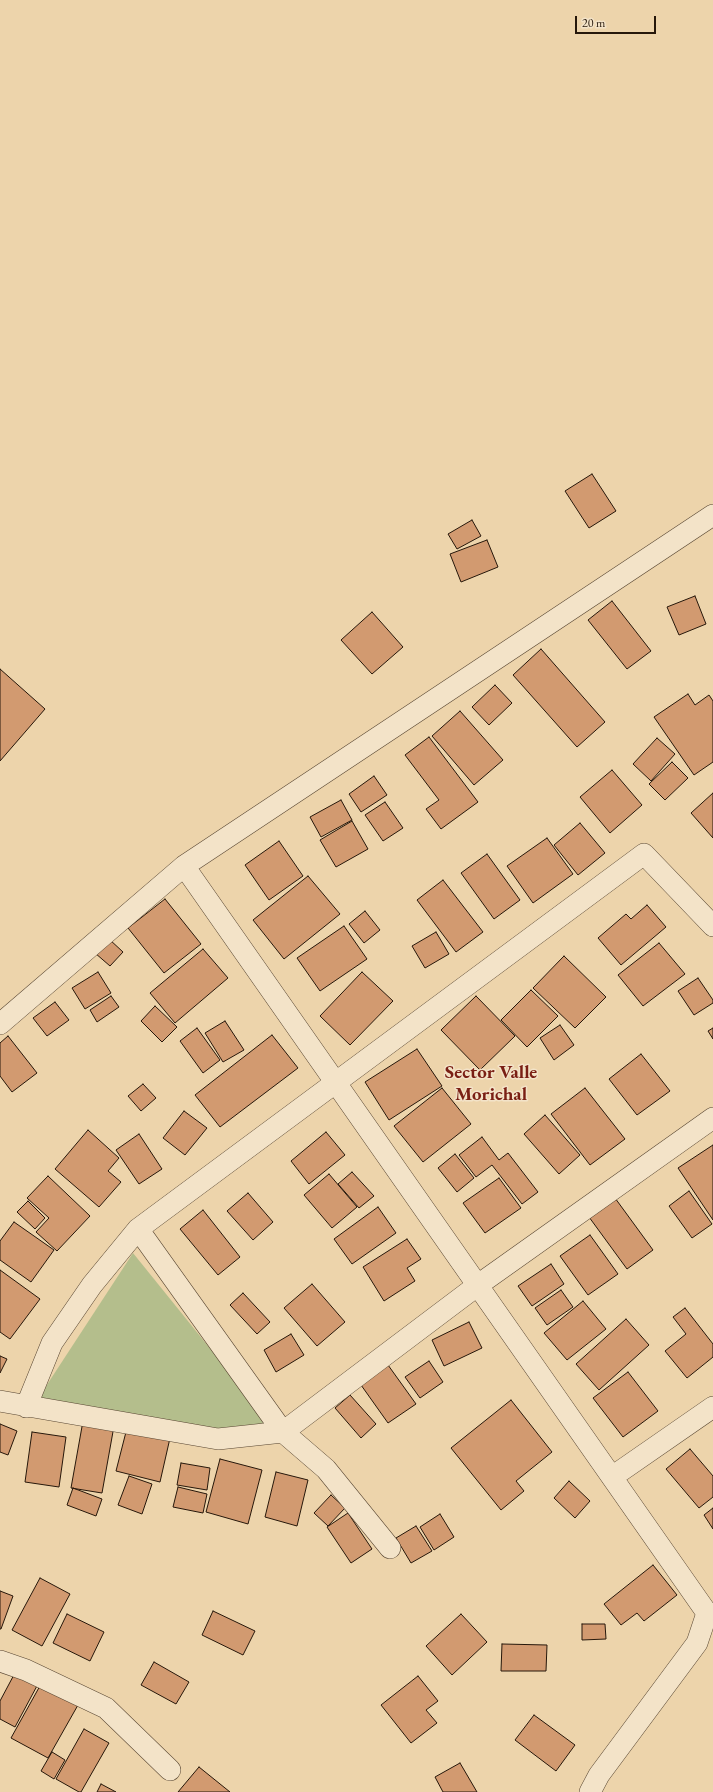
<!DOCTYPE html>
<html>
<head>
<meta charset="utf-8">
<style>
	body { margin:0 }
	#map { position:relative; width:713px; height:1792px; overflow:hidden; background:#edd4ab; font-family:"EB Garamond",serif }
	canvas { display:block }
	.scale { position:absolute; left:575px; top:16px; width:81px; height:18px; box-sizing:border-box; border:2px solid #26170a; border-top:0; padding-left:5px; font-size:12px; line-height:14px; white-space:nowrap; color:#26170a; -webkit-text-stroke:3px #f3e3c8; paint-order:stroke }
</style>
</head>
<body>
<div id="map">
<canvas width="713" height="1792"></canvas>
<div class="scale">20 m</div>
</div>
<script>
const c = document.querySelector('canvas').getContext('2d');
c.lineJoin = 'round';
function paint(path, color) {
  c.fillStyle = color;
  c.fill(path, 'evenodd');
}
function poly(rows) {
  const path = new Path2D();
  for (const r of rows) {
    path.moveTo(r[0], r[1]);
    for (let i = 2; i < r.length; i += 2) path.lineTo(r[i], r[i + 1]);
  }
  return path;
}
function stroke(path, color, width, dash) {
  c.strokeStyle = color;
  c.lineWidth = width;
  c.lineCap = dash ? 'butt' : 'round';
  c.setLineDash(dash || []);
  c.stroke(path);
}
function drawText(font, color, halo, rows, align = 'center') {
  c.font = font + ' "EB Garamond",serif';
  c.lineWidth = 3;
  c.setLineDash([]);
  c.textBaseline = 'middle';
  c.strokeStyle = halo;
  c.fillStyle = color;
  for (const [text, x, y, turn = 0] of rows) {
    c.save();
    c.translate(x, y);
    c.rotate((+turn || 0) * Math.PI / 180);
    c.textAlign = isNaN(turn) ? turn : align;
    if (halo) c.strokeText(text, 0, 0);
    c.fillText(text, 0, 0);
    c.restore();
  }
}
const green = poly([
	[133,1253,271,1424,213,1431,37,1400]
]);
const building = poly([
	[592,474,616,511,589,528,565,491,592,474],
	[472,520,481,536,457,549,448,534,472,520],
	[487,540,498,567,461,582,450,554,487,540],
	[695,596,706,624,679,635,667,607,695,596],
	[612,601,651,651,627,669,588,620,612,601],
	[372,612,403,647,372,674,341,640,372,612],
	[541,649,605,722,577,747,513,675,541,649],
	[0,669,45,709,0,761,0,669],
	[495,685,512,703,489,725,472,707,495,685],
	[688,694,695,705,709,695,713,701,713,762,694,775,654,717,688,694],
	[460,711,503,760,474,785,432,736,460,711],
	[429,737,478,802,441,829,426,809,439,800,405,755,429,737],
	[657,738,675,754,651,781,633,764,657,738],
	[672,762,688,778,665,800,649,784,672,762],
	[612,770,642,805,610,833,580,797,612,770],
	[374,776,387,795,361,812,349,794,374,776],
	[713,793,713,838,691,813,713,793],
	[341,800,352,820,321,837,310,817,341,800],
	[385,802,403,828,383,841,365,815,385,802],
	[352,821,368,849,336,867,320,840,352,821],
	[580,823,605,853,578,875,554,845,580,823],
	[547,838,573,874,533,903,507,866,547,838],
	[279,841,303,876,269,900,245,865,279,841],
	[487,854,520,900,494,919,461,873,487,854],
	[308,876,340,914,284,959,253,920,308,876],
	[443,880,483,932,456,952,417,900,443,880],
	[165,899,201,944,164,973,128,928,165,899],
	[647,905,666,927,621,965,598,938,626,914,631,919,647,905],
	[365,911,380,930,364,943,349,924,365,911],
	[344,926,367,959,320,991,297,958,344,926],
	[436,932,449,954,425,968,412,946,436,932],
	[109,939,123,952,110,966,95,953,109,939],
	[659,943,685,974,643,1006,618,975,659,943],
	[203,949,228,978,175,1023,150,993,203,949],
	[564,956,606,997,575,1028,533,988,564,956],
	[98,972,111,993,85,1009,72,988,98,972],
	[362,972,393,1001,350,1045,320,1016,362,972],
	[698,978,713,1000,713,1003,694,1015,678,991,698,978],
	[531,990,558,1016,527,1047,501,1020,531,990],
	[111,996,119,1007,97,1022,90,1010,111,996],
	[476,996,515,1036,480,1070,441,1030,476,996],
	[55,1002,69,1020,47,1036,33,1018,55,1002],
	[155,1006,177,1027,162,1042,141,1021,155,1006],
	[225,1021,244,1050,223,1062,205,1033,225,1021],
	[560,1025,574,1045,554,1060,540,1038,560,1025],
	[197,1028,220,1060,203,1073,180,1041,197,1028],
	[713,1028,713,1039,708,1031,713,1028],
	[272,1035,298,1068,220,1127,195,1095,272,1035],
	[8,1036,37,1073,12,1092,0,1076,0,1043,8,1036],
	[417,1049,442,1086,389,1120,365,1082,417,1049],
	[641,1054,670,1091,637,1115,609,1079,641,1054],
	[143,1084,156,1098,141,1111,128,1096,143,1084],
	[442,1088,471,1124,423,1162,394,1126,442,1088],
	[585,1088,625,1139,590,1165,551,1114,585,1088],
	[184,1111,207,1128,185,1155,163,1138,184,1111],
	[545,1115,580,1155,559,1174,524,1134,545,1115],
	[88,1130,119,1158,108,1171,121,1182,99,1207,55,1169,88,1130],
	[326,1132,345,1155,309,1184,291,1161,326,1132],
	[139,1134,162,1169,139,1184,116,1150,139,1134],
	[482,1137,499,1160,508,1153,538,1192,522,1204,492,1165,476,1177,459,1155,482,1137],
	[713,1145,713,1220,678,1168,713,1145],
	[455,1154,474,1178,457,1192,438,1168,455,1154],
	[352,1172,374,1196,359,1208,338,1184,352,1172],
	[329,1174,357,1207,332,1228,304,1195,329,1174],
	[48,1176,90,1216,57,1251,36,1232,49,1218,27,1198,48,1176],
	[499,1178,521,1208,485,1233,463,1203,499,1178],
	[689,1191,712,1224,692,1238,669,1206,689,1191],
	[248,1193,273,1222,253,1240,227,1211,248,1193],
	[615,1198,653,1250,627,1269,589,1217,615,1198],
	[28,1201,45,1218,35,1229,17,1212,28,1201],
	[378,1207,396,1233,352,1264,334,1239,378,1207],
	[203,1210,240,1257,218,1275,180,1229,203,1210],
	[14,1222,54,1250,31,1282,0,1260,0,1241,14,1222],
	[590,1235,618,1274,588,1295,560,1256,590,1235],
	[407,1239,421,1259,407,1268,415,1281,384,1301,363,1267,407,1239],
	[551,1264,564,1284,532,1306,518,1286,551,1264],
	[0,1270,40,1299,10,1339,0,1332,0,1270],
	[312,1284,345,1322,317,1346,284,1308,312,1284],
	[561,1290,573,1307,547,1325,535,1308,561,1290],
	[243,1293,270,1322,257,1334,230,1305,243,1293],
	[583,1301,606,1329,567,1360,544,1333,583,1301],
	[685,1308,713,1344,713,1357,687,1378,665,1351,686,1334,673,1317,685,1308],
	[626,1319,649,1345,599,1390,576,1364,626,1319],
	[469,1322,482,1348,444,1366,432,1340,469,1322],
	[291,1334,304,1355,276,1372,264,1350,291,1334],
	[0,1356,7,1359,0,1373,0,1356],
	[429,1361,443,1382,420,1398,405,1377,429,1361],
	[388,1365,416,1404,388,1423,361,1385,388,1365],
	[628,1372,658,1411,623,1437,593,1398,628,1372],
	[350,1395,376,1424,361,1438,335,1408,350,1395],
	[511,1400,552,1452,516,1481,524,1491,501,1510,451,1448,511,1400],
	[83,1421,114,1426,102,1493,71,1488,83,1421],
	[0,1424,17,1431,8,1455,0,1452,0,1424],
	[127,1428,170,1438,160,1482,116,1471,127,1428],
	[32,1432,66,1437,59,1487,25,1482,32,1432],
	[690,1449,713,1476,713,1497,699,1508,666,1469,690,1449],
	[220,1459,262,1470,248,1524,206,1512,220,1459],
	[181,1463,210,1468,207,1490,177,1485,181,1463],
	[276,1472,308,1480,297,1526,265,1517,276,1472],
	[129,1476,152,1484,142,1514,118,1505,129,1476],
	[569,1481,590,1501,575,1518,554,1498,569,1481],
	[178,1487,207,1494,203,1513,173,1507,178,1487],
	[73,1488,102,1499,96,1516,67,1505,73,1488],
	[331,1495,345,1508,328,1526,314,1513,331,1495],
	[713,1508,713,1529,704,1515,713,1508],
	[348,1513,372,1549,351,1563,327,1527,348,1513],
	[440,1514,454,1537,434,1550,420,1527,440,1514],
	[416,1526,432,1551,411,1563,396,1538,416,1526],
	[653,1565,677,1595,644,1621,637,1613,621,1625,604,1604,653,1565],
	[40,1578,70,1594,42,1646,12,1630,40,1578],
	[0,1591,13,1596,1,1629,0,1629,0,1591],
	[213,1611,255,1631,243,1655,202,1635,213,1611],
	[67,1614,104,1632,90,1661,53,1643,67,1614],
	[461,1614,487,1642,452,1675,426,1646,461,1614],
	[582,1624,605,1624,606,1639,582,1640,582,1624],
	[502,1644,547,1645,546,1671,501,1671,502,1644],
	[154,1662,189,1682,176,1704,141,1685,154,1662],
	[16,1671,38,1684,15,1727,0,1719,0,1701,16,1671],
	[418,1676,438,1701,426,1710,437,1723,411,1743,381,1705,418,1676],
	[41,1684,78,1705,48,1758,11,1738,41,1684],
	[534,1715,575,1745,556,1771,515,1740,534,1715],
	[84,1729,109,1743,81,1792,79,1792,56,1779,84,1729],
	[52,1752,65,1760,54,1779,41,1771,52,1752],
	[460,1763,477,1792,443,1792,435,1777,460,1763],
	[199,1767,230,1792,178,1792,199,1767],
	[101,1784,116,1792,97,1792,101,1784]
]);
const street = poly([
	[184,866,707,1613,697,1643,599,1775,590,1792],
	[0,1024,184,866,713,515],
	[138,1229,283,1432,326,1469,390,1548],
	[0,1401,218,1439,283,1432,478,1285,713,1118],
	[26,1407,52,1343,92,1285,138,1229,644,854,713,926],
	[612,1477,713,1407],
	[0,1661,26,1670,106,1708,170,1770]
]);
const neighbourhoodNames = [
	["Sector Valle",491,1073],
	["Morichal",491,1095]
];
paint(green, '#b4be8c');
paint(building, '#d29a70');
stroke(building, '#26170a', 1);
stroke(street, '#584632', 22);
stroke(street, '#f3e3c8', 21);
drawText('bold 19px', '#7a1f14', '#f3e3c8', neighbourhoodNames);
</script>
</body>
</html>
